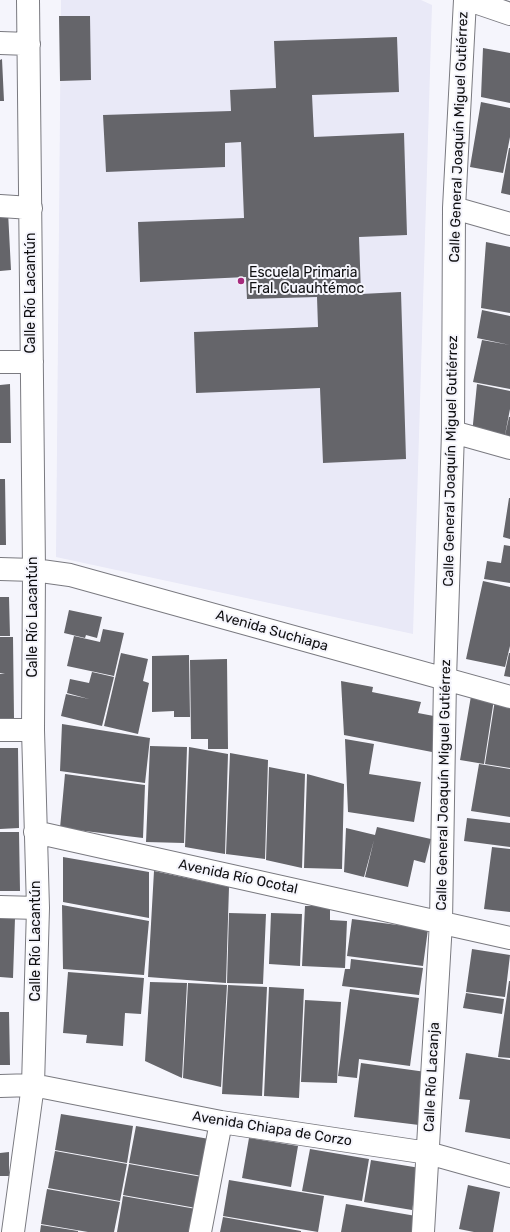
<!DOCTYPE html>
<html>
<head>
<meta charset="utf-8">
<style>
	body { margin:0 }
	canvas { display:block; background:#f5f5fc }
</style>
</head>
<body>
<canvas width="510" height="1232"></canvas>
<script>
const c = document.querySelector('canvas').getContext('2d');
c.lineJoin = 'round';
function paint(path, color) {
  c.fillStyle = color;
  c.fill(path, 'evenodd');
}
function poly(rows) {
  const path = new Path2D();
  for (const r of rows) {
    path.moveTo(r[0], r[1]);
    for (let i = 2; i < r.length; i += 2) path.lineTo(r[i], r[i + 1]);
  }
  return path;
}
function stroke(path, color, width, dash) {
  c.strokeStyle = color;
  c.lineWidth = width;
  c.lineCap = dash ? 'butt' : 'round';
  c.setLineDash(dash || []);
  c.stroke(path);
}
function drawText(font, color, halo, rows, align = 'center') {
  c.font = font + ' Rubik,sans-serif';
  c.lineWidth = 4;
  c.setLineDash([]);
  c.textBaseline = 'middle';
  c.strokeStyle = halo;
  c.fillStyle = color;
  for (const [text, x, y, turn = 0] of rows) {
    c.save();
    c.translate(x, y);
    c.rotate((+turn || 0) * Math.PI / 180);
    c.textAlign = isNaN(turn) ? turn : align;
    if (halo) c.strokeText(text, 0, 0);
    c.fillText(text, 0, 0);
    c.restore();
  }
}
const built = poly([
	[61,0,421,0,432,5,413,634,56,557]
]);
const building = poly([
	[59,16,90,16,91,80,60,81],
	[397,37,399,92,312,95,314,137,404,133,407,235,359,237,361,294,401,292,406,459,323,463,320,388,196,393,194,332,318,327,317,297,247,299,246,277,140,282,138,222,244,218,241,142,225,143,225,167,106,172,103,115,231,111,230,90,276,88,274,41],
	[483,48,510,53,510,103,481,97],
	[2,59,4,101,0,101,0,60],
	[481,102,510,108,510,137,503,173,470,167],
	[509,148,510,148,510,195,501,193],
	[8,212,11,270,0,271,0,213],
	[486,242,510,247,510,313,481,308],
	[482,310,510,316,510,345,477,338],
	[482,340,510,345,510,389,473,382],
	[10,384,11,443,0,443,0,385],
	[477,384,510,391,510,409,504,440,472,434],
	[509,417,510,417,510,441,504,440],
	[0,479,5,479,6,545,0,545],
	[509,498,510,498,510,539,503,537],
	[504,545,510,546,510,583,484,579,487,561,501,563],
	[483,581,510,587,510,646,505,667,466,659],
	[0,597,9,597,10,636,0,636],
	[69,610,102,617,97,638,86,635,85,638,64,633],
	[103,629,124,633,114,676,67,666,74,636,100,642],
	[0,637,13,637,14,718,0,718,0,674,5,674,0,673],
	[121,653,148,659,143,681,149,683,138,734,104,726],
	[509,653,510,653,510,677,504,676],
	[189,655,190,717,174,717,174,711,152,712,152,656],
	[227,659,228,749,208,749,208,739,191,739,190,660],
	[92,672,114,677,102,726,61,716,66,694,89,699,67,693,70,679,89,683],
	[341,681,373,687,372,692,421,702,418,713,439,717,432,752,344,735],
	[471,696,494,699,484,764,460,760],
	[495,700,510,702,510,768,485,764],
	[62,724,150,738,145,783,60,771],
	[345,739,374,744,369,774,421,782,414,822,348,812],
	[150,746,187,747,184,843,146,842],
	[189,747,228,754,225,854,185,847],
	[0,748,18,748,19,828,0,829],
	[230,753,268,760,265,859,226,854],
	[479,764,510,769,510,817,471,811],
	[269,767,305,774,302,868,266,860],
	[65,774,145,785,143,838,60,828],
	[307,774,344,784,342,869,304,868],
	[467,818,510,823,510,847,464,841],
	[377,827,431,839,425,863,414,860,408,887,365,877,374,840,364,877,344,872,346,828,375,835],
	[0,832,19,832,20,891,0,891],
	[492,847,510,849,510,912,484,909],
	[63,857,149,872,149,918,63,902],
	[154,871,229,887,226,983,148,977],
	[62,905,149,921,144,975,63,969],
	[305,906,330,906,330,920,347,921,345,968,302,966],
	[229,913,266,914,263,984,227,983],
	[271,913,302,914,300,966,269,964],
	[0,917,15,918,13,978,0,977],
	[352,919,428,929,423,966,347,956],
	[472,949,510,955,505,997,466,992],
	[351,959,423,968,419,995,342,986,345,969,350,969],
	[68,972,144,978,141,1014,125,1013,123,1046,86,1043,87,1035,63,1033],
	[509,981,510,981,510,1058,498,1057],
	[150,982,187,983,182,1078,145,1061],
	[188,983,227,985,221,1087,183,1078],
	[228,985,267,987,262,1096,222,1094],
	[269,987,304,989,299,1098,264,1096],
	[350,989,419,998,410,1066,359,1059,357,1078,338,1076],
	[466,993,504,999,502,1014,463,1008],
	[305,1000,341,1002,337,1083,301,1082],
	[0,1012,9,1012,10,1065,0,1065],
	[466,1053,510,1060,510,1139,465,1132,470,1100,459,1099],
	[361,1063,426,1072,419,1125,354,1117],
	[61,1114,133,1126,127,1163,55,1150],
	[136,1126,209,1139,202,1176,129,1163],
	[249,1138,298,1146,291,1187,242,1178],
	[310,1149,369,1159,362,1201,302,1191],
	[55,1151,127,1164,120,1201,48,1188],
	[9,1152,9,1176,0,1176,0,1153],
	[371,1160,420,1168,412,1210,364,1202],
	[129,1164,202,1177,196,1208,123,1195],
	[229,1180,324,1196,318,1232,223,1216],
	[468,1185,500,1192,493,1232,474,1232,459,1229],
	[47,1189,120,1202,114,1232,88,1232,41,1224],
	[123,1196,196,1209,192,1232,117,1232],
	[346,1204,416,1216,413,1232,341,1232],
	[223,1217,301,1231,301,1232,220,1232],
	[41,1225,78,1231,78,1232,40,1232]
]);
const minor = poly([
	[469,0,510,14],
	[0,43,29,44],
	[0,206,31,208],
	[454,208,510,224],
	[0,362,32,362],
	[453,432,510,448],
	[0,569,34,570,70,575,510,697],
	[0,730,33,730],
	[35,832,510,938],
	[0,907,38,908],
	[0,1086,33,1085,221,1122,428,1153,510,1176],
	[13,1232,33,1085,38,908,33,730,34,570,28,0],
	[200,1232,221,1122],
	[423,1232,441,922,445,679,453,432,454,208,465,0]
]);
const markers = [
	[241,281,4,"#a62a7d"]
];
const streetNames = [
	["Calle General Joaquín Miguel Gutiérrez",459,137,-88],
	["Calle Río Lacantún",31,293,-90],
	["Calle General Joaquín Miguel Gutiérrez",451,461,-89],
	["Calle Río Lacantún",33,617,-90],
	["Avenida Suchiapa",272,631,16],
	["Calle General Joaquín Miguel Gutiérrez",444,785,-89],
	["Avenida Río Ocotal",238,877,12],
	["Calle Río Lacantún",36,941,-90],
	["Calle Río Lacanja",432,1077,-87],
	["Avenida Chiapa de Corzo",272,1129,9]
];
const poiNames = [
	["Escuela Primaria",249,273],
	["Fral. Cuauhtémoc",249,289]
];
paint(built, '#e9e9f7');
paint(building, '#65656a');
stroke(minor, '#7a7a80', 24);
stroke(minor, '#fff', 22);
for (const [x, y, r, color] of markers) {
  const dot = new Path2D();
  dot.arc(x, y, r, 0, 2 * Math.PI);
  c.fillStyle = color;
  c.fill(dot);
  stroke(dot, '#f5f5fc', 1.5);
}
drawText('14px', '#0f0f11', '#f5f5fc', streetNames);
drawText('14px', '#0f0f11', '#f5f5fc', poiNames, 'left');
</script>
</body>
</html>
